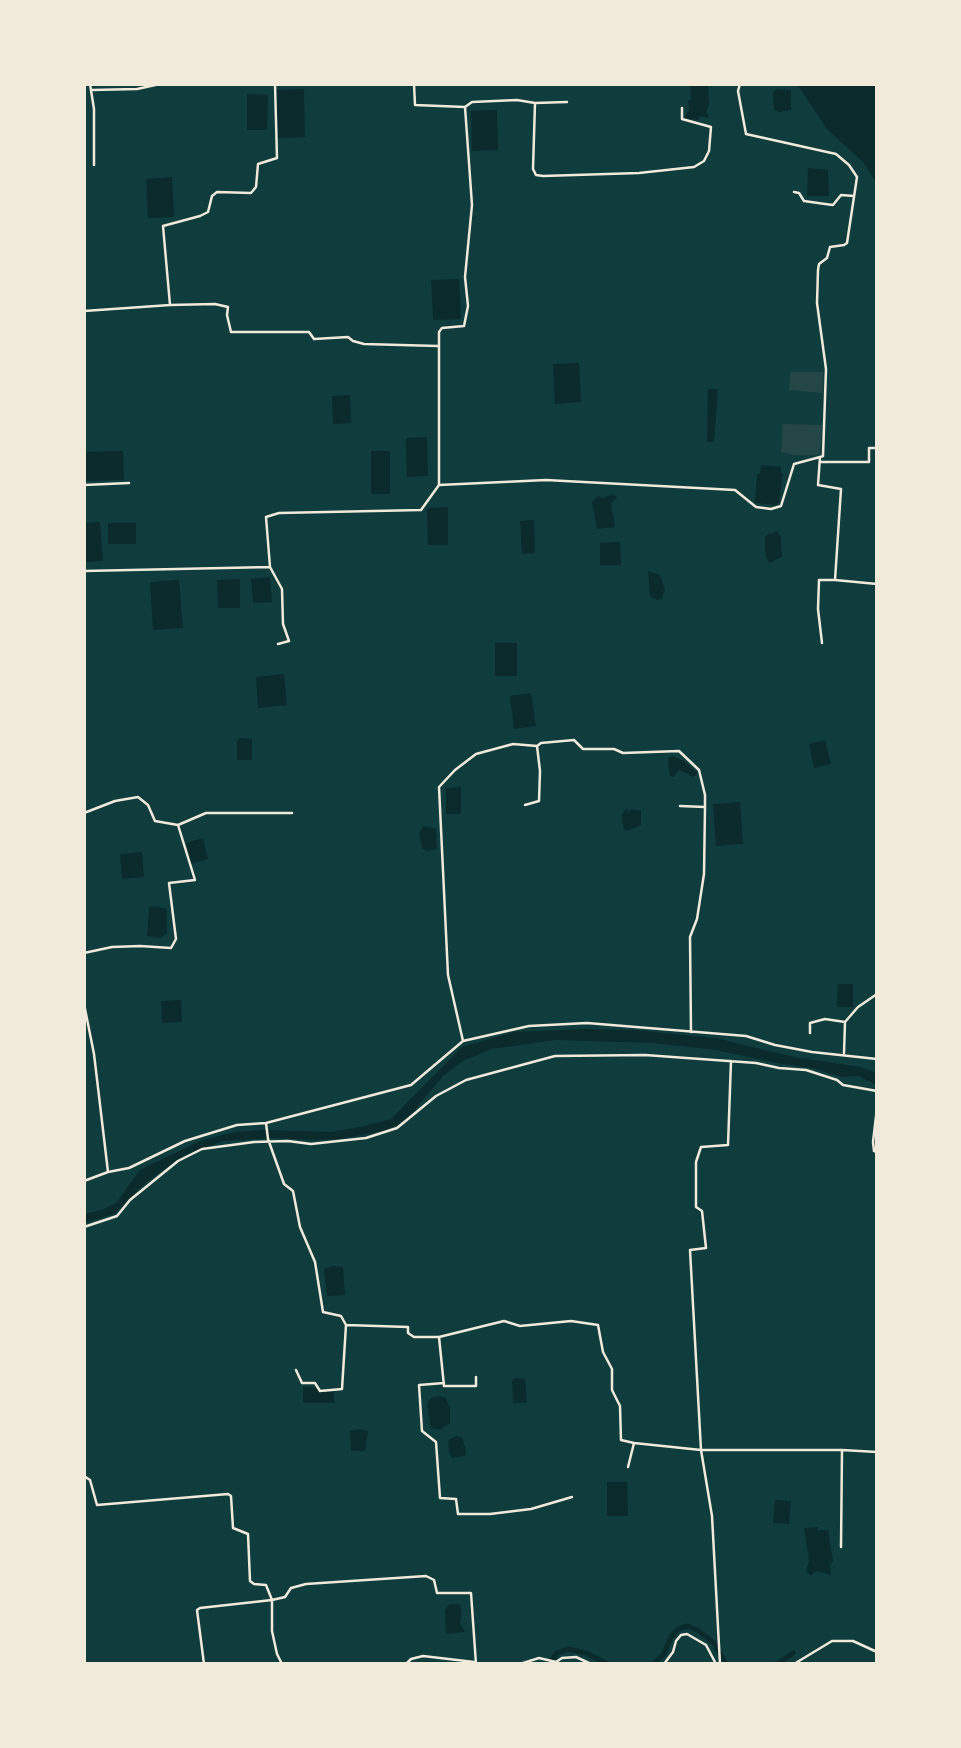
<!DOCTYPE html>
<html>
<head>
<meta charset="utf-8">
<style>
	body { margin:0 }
	#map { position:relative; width:961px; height:1748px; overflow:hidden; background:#0f3d3e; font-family:"PT Sans",sans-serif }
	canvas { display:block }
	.frame { position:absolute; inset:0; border:86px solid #f1e9da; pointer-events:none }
</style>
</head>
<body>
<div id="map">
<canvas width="961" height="1748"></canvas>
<div class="frame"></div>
</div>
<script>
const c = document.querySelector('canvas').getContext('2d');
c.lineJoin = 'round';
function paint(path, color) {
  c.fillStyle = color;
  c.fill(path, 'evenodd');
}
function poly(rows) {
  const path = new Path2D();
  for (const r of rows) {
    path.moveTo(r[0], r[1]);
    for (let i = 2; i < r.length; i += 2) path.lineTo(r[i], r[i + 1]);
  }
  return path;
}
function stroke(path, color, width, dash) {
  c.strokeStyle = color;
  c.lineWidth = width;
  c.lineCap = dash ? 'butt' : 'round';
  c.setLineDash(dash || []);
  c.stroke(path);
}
const green = poly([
	[790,372,823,372,823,393,789,390],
	[783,424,822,425,820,455,794,455,781,452]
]);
const water = poly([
	[690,84,708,84,709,104,706,111,709,118,700,116,698,120,684,118,689,110,688,101,691,99],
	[793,84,877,84,877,184,863,162,827,129,799,87],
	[304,89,305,137,278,138,276,90],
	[776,89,791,90,791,110,779,112,774,110,773,93],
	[247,94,268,95,267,130,247,130],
	[497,110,498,150,472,151,471,111],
	[808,168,828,170,829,196,807,196],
	[172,177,174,217,148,218,146,179],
	[459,279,461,319,433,320,431,280],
	[579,363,581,402,555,404,553,364],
	[708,389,718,389,714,442,707,442],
	[350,395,351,423,333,424,332,396],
	[427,437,428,476,407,477,406,438],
	[123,451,124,480,84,481,84,452],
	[371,451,390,451,390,494,371,494],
	[761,465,781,467,781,473,783,473,779,503,777,505,755,503,757,474,760,474],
	[613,494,617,497,611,504,615,527,597,529,592,502,598,496,603,498],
	[448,507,448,545,428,545,427,508],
	[534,520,535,553,522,554,520,521],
	[100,522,103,561,84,562,84,523],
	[108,523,136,523,136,544,108,544],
	[777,531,781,537,782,557,769,563,765,554,765,538,769,533,771,534],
	[620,542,621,565,600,565,600,543],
	[648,571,660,575,665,590,662,599,657,600,650,596],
	[270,577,272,602,253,603,251,579],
	[240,579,240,608,218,608,217,580],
	[179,580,183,628,153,630,150,582],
	[495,643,517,643,517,676,495,676],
	[284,674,287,705,258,708,256,677],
	[531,693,536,726,514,729,510,696],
	[240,738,252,739,252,760,237,760,237,741],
	[825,740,831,764,814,768,809,744],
	[673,756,684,761,698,774,693,777,679,770,674,777,670,776,668,763,668,758],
	[461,787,461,814,446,814,446,788],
	[740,802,743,844,716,846,713,804],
	[627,808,629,813,631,809,641,811,641,825,627,831,624,829,622,819,622,814],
	[423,826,436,829,437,849,426,851,422,848,419,833],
	[203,838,208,859,191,864,186,843],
	[142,852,144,877,122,879,120,854],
	[154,906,167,909,167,933,161,938,147,936,149,907],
	[838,984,853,984,853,1007,837,1007],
	[181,1000,182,1022,162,1023,161,1001],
	[582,1029,633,1030,715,1038,794,1057,860,1067,877,1073,877,1085,858,1076,842,1077,812,1068,777,1063,716,1050,654,1043,556,1040,491,1049,463,1061,444,1075,417,1107,412,1118,384,1131,339,1139,315,1140,275,1138,223,1141,183,1156,163,1170,142,1186,114,1214,84,1223,84,1214,102,1210,116,1203,140,1170,200,1141,234,1132,264,1130,331,1132,360,1127,391,1119,462,1047,514,1032],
	[333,1266,343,1267,345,1295,327,1296,324,1269],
	[515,1378,525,1379,527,1402,524,1403,513,1403,512,1381],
	[303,1387,312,1387,320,1392,333,1392,335,1403,305,1403,303,1402],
	[440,1396,446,1398,450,1408,450,1423,440,1430,431,1428,427,1404,431,1398],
	[360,1429,368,1431,365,1451,351,1451,350,1431],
	[456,1436,462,1437,466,1451,465,1456,452,1458,449,1452,448,1440],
	[607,1482,627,1482,628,1516,607,1516],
	[775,1500,791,1501,789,1524,773,1523],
	[818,1527,818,1530,828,1530,833,1561,830,1565,831,1575,816,1571,811,1576,806,1571,809,1561,804,1528],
	[450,1604,459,1604,462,1610,460,1623,465,1632,446,1634,445,1610]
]);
const canal = poly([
	[425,1664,431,1664],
	[548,1664,557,1653,568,1649,586,1653,608,1664],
	[653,1664,664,1654,671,1637,678,1629,688,1626,699,1631,714,1643,726,1664],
	[777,1664,793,1653]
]);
const minor = poly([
	[90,84,94,109,94,165],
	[275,84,277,158,258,164,256,187,251,193,217,192,212,196,208,212,200,216,163,226,170,305,215,304,228,307,227,315,231,332,309,332,314,339,348,337,353,341,364,344,438,346],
	[414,84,415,105,465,107,472,205,465,277,468,306,464,326,442,328,439,332,439,485,546,480,735,490,756,507,771,509,781,506,794,464,820,457],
	[740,84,738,91,746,134,836,154,849,165,857,177,847,243,844,245,830,247,827,258,819,264,818,270,817,303,826,369,823,456,820,457,818,485,841,489,835,580,819,580,818,609,822,643],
	[92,90,137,89,160,84],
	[535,103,533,169,536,175,543,176,639,173,694,167,704,161,709,151,711,127,682,119,682,108],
	[465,107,472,102,517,100,535,103,567,102],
	[794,192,799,193,804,201,825,204,833,205,841,195,854,196],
	[84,311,170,305],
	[820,462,869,462,869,448,877,448],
	[84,485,129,483],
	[84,571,270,567],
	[835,580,877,584],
	[278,644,289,641,283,624,282,589,270,567,266,517,279,513,421,510,439,485],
	[525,805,539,801,540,771,537,746],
	[84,813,115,801,138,797,148,805,155,821,178,825,206,813,292,813],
	[84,953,112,947,140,946,171,948,176,939,169,883,195,880,178,825],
	[84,1004,94,1054,108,1172,84,1181],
	[691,1032,690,937,697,919,704,874,705,807],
	[810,1033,810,1023,825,1019,845,1022],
	[463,1041,448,975,439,787,455,770,476,754,513,744,537,746,541,743,574,740,583,749,614,749,623,753,679,751,699,770,705,795,705,807,680,806],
	[844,1053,845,1022,858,1007,877,994],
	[731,1061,728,1145,701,1147,696,1162,696,1207,702,1211,706,1248,690,1250,701,1450,842,1450,877,1452],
	[877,1108,873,1142,874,1151,877,1152],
	[266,1123,411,1085,463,1041,529,1026,587,1023,746,1036,775,1045,812,1052,877,1059],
	[108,1172,129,1168,185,1141,237,1125,266,1123,268,1139,284,1184,293,1191,300,1227,315,1262,323,1312,341,1316,346,1325,342,1389,320,1391,315,1383,302,1383,296,1370],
	[84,1227,117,1216,130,1200,178,1161,202,1149,254,1142,288,1141,311,1144,366,1138,397,1128,436,1096,466,1080,555,1056,645,1055,756,1063,779,1068,806,1070,837,1080,843,1085,877,1091],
	[346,1325,408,1327,408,1333,414,1337,439,1337,504,1321,520,1326,571,1321,598,1325,603,1352,612,1369,612,1390,620,1406,621,1440,634,1443,628,1467],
	[439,1337,444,1386,476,1386,476,1377],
	[444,1383,419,1385,422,1431,436,1442,440,1498,456,1499,458,1514,490,1514,531,1509,572,1497],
	[634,1443,701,1450,712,1516,720,1664],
	[84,1476,90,1480,97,1505,228,1494,231,1496,233,1528,248,1534,250,1581,254,1584,266,1585,272,1600,285,1597,291,1588,306,1584,426,1576,434,1580,437,1593,471,1593,476,1664],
	[841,1547,842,1450],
	[204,1664,197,1610,200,1608,272,1600,272,1631,277,1654,282,1664],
	[406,1664,411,1659,423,1656,474,1662],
	[520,1664,539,1658,556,1662,562,1658,576,1657,591,1664],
	[664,1664,673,1652,676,1641,681,1635,687,1634,706,1645,716,1664],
	[794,1664,832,1641,853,1641,877,1652]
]);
paint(green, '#244646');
paint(water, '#0a2a2b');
stroke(canal, '#0a2a2b', 5);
stroke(minor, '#f1e9da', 2.5);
</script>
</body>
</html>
